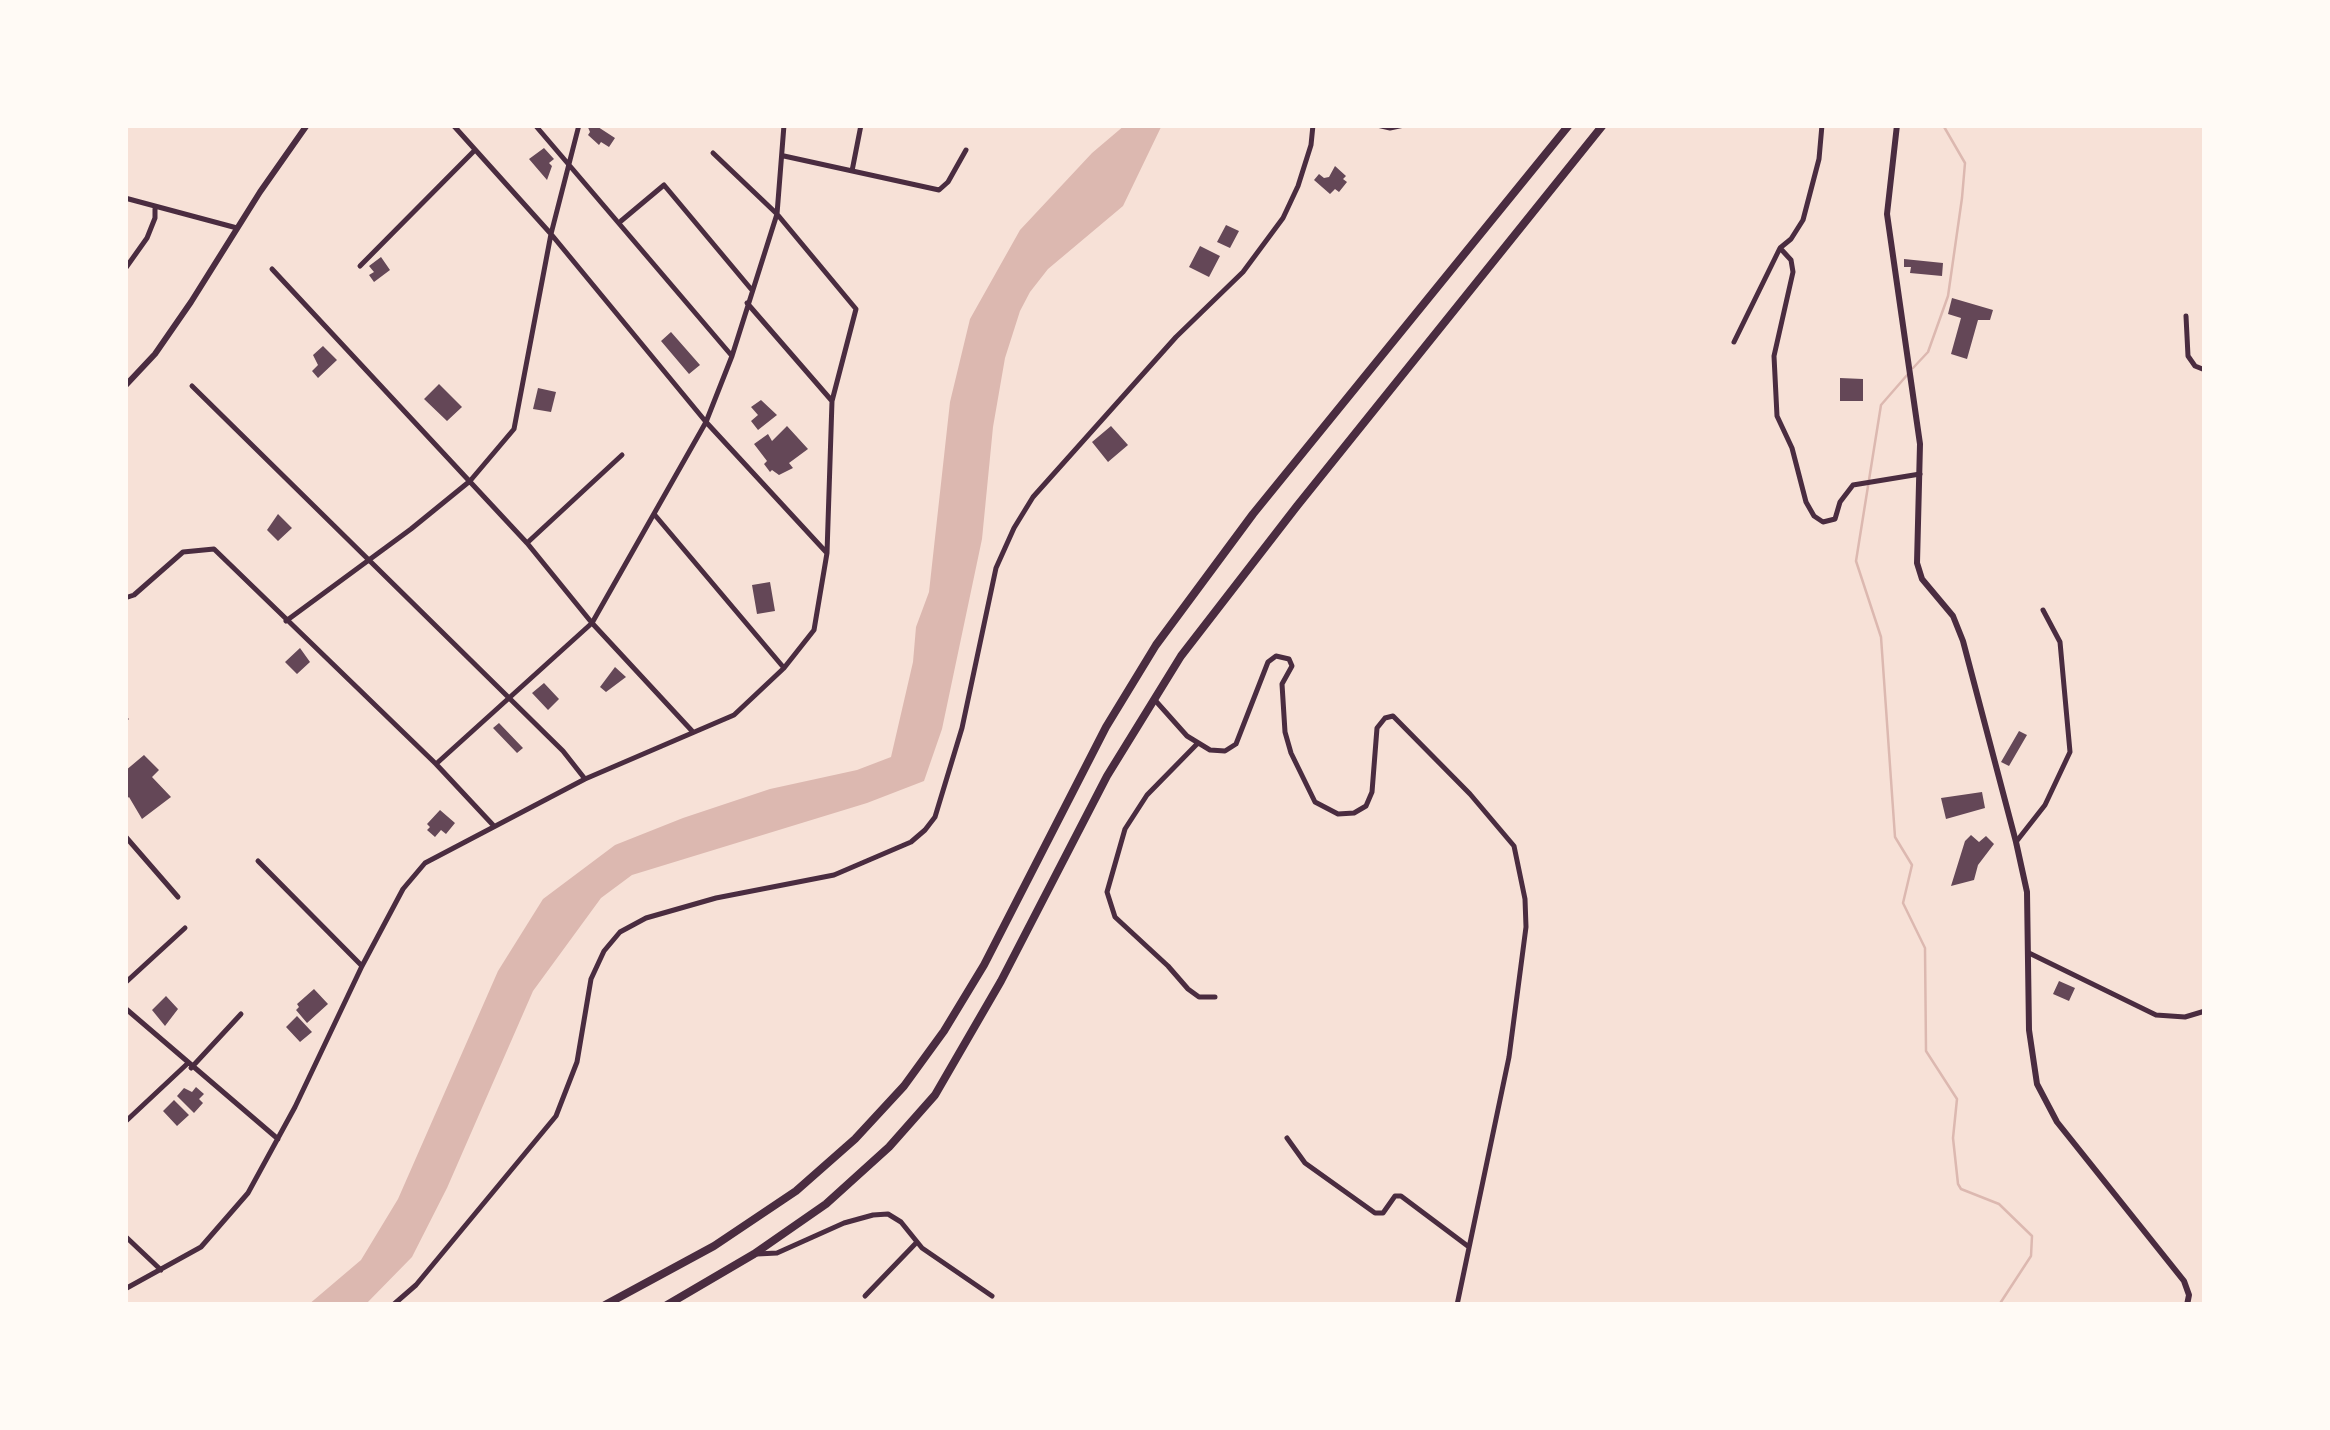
<!DOCTYPE html>
<html>
<head>
<meta charset="utf-8">
<style>
	body { margin:0 }
	#map { position:relative; width:2330px; height:1430px; overflow:hidden; background:#f7e1d7; font-family:"Fira Sans Condensed",sans-serif }
	canvas { display:block }
	.frame { position:absolute; inset:0; border:128px solid #fffaf5; pointer-events:none }
</style>
</head>
<body>
<div id="map">
<canvas width="2330" height="1430"></canvas>
<div class="frame"></div>
</div>
<script>
const c = document.querySelector('canvas').getContext('2d');
c.lineJoin = 'round';
function paint(path, color) {
  c.fillStyle = color;
  c.fill(path, 'evenodd');
}
function poly(rows) {
  const path = new Path2D();
  for (const r of rows) {
    path.moveTo(r[0], r[1]);
    for (let i = 2; i < r.length; i += 2) path.lineTo(r[i], r[i + 1]);
  }
  return path;
}
function stroke(path, color, width, dash) {
  c.strokeStyle = color;
  c.lineWidth = width;
  c.lineCap = dash ? 'butt' : 'round';
  c.setLineDash(dash || []);
  c.stroke(path);
}
const water = poly([
	[1125,125,1162,125,1123,206,1048,269,1030,292,1020,311,1005,358,993,427,982,539,942,729,924,781,867,803,632,875,601,898,533,991,447,1188,412,1257,365,1305,308,1305,361,1260,398,1199,498,971,543,899,615,845,683,818,770,789,857,770,891,757,913,662,916,627,929,592,950,402,970,319,1020,230,1092,153]
]);
const stream = poly([
	[1913,368,1928,352,1948,296,1962,198,1965,163,1943,125],
	[1908,374,1881,405,1856,561,1881,637,1895,837,1912,865,1903,903,1925,948,1926,1051,1957,1099,1953,1138,1958,1184,1961,1189,1999,1204,2032,1236,2031,1256,1999,1305]
]);
const building = poly([
	[587,125,595,125,615,138,609,147,601,142,599,145,588,135,590,132],
	[544,148,554,159,549,163,552,166,547,180,529,159],
	[1335,166,1346,176,1343,179,1347,182,1339,192,1335,189,1330,194,1314,180,1319,174,1324,178,1329,177],
	[1226,225,1239,231,1230,248,1217,242],
	[1200,246,1220,256,1209,277,1189,267],
	[381,257,390,270,374,282,369,275,374,272,369,266],
	[1904,259,1943,263,1942,276,1910,273,1911,267,1904,267],
	[1952,298,1993,310,1990,320,1978,320,1967,359,1951,354,1961,318,1948,314],
	[671,332,700,365,689,374,661,341],
	[323,346,337,360,318,378,312,371,318,365,313,355],
	[1840,378,1863,379,1863,401,1840,401],
	[439,384,462,407,447,421,424,399],
	[538,388,556,392,551,412,533,409],
	[761,400,777,415,758,430,751,421,758,415,751,407],
	[787,426,808,449,789,463,793,468,779,475,772,470,770,472,764,464,767,461,754,444,768,434,772,441],
	[1111,426,1128,445,1108,462,1092,442],
	[278,514,292,528,278,541,267,530],
	[770,582,775,611,757,614,752,585],
	[300,648,310,662,297,674,285,662],
	[615,667,626,677,606,692,600,687],
	[544,683,559,699,548,710,532,693],
	[499,723,523,748,517,753,493,728],
	[2019,731,2027,735,2009,766,2001,762],
	[144,755,159,770,152,777,171,797,142,819,129,797,125,800,125,771],
	[1982,792,1985,808,1946,819,1941,798],
	[440,810,455,823,446,834,441,830,435,837,427,830,430,827,427,824],
	[1971,835,1979,842,1986,836,1994,844,1978,865,1974,880,1951,886,1965,841],
	[2059,981,2075,988,2069,1001,2053,994],
	[314,989,328,1004,307,1023,296,1010,299,1007,297,1004],
	[166,996,178,1009,165,1026,152,1010],
	[297,1016,312,1032,300,1042,286,1027],
	[196,1087,204,1094,199,1099,203,1103,194,1113,177,1096,184,1088,192,1092],
	[174,1100,189,1115,177,1126,163,1111]
]);
const minor = poly([
	[453,125,551,234,706,422,826,552],
	[535,125,732,356],
	[1377,125,1390,128,1404,125],
	[1822,125,1819,159,1803,220,1791,239,1780,248,1791,260,1793,272,1774,356,1777,416,1792,448,1806,502,1814,516,1823,522,1835,519,1840,502,1853,485,1920,474],
	[784,156,939,190,948,182,966,150],
	[852,171,861,125],
	[125,198,237,228],
	[621,221,664,185,751,289],
	[360,266,474,151],
	[125,269,147,238,155,218,155,206],
	[272,269,527,543,592,623,693,732],
	[747,303,832,401],
	[2186,316,2188,356,2195,366,2205,370],
	[1734,342,1780,248],
	[192,386,563,751,585,779],
	[654,514,784,668],
	[527,543,622,455],
	[125,598,134,595,183,552,214,549,436,764,493,825],
	[286,621,411,529,470,481,514,429,551,234,579,125],
	[1154,699,1187,736,1210,750,1225,751,1236,744,1268,662,1276,656,1289,659,1292,666,1282,684,1285,732,1291,753,1315,802,1338,814,1354,813,1366,806,1372,792,1377,728,1385,718,1393,716,1470,794,1514,846,1525,899,1526,927,1509,1057,1457,1305],
	[125,718,126,719],
	[1197,744,1147,795,1125,829,1107,892,1115,917,1168,966,1188,989,1199,997,1215,997],
	[436,764,592,623,706,422,732,356,777,214,784,125],
	[125,836,178,897],
	[2016,842,2045,805,2070,752,2060,642,2043,610],
	[258,861,361,965],
	[2029,953,2156,1015,2185,1017,2205,1011],
	[125,983,185,928],
	[125,1008,278,1139],
	[191,1068,241,1014],
	[125,1122,187,1064],
	[1287,1138,1305,1163,1375,1213,1383,1213,1395,1196,1401,1196,1469,1247],
	[125,1236,161,1270],
	[757,1254,777,1253,844,1223,873,1215,888,1214,901,1222,922,1248,992,1296],
	[125,1289,201,1247,248,1193,295,1107,362,966,403,889,425,863,585,779,734,715,784,668,814,630,827,553,832,401,856,309,777,214,713,153],
	[865,1296,917,1242],
	[393,1305,416,1285,556,1116,577,1062,591,979,604,951,620,932,646,918,716,898,834,875,911,842,925,830,935,817,962,728,996,568,1014,528,1033,497,1176,337,1243,272,1283,218,1298,186,1311,145,1313,125]
]);
const secondary = poly([
	[1897,125,1887,214,1920,444,1917,563,1922,579,1953,616,1963,641,2016,842,2027,892,2029,1030,2037,1084,2057,1122,2184,1281,2189,1295,2187,1305],
	[125,386,155,354,191,302,260,192,307,125]
]);
const trunk = poly([
	[605,1305,714,1246,796,1191,855,1139,904,1086,944,1031,984,965,1106,727,1156,645,1253,514,1569,125],
	[667,1305,754,1254,826,1204,889,1147,935,1095,1001,981,1107,776,1181,656,1297,506,1603,125]
]);
paint(water, '#dcb8b0');
stroke(stream, '#dcb8b0', 2.5);
paint(building, '#644757');
stroke(minor, '#4a2c40', 5);
stroke(secondary, '#4a2c40', 6);
stroke(trunk, '#4a2c40', 8);
</script>
</body>
</html>
